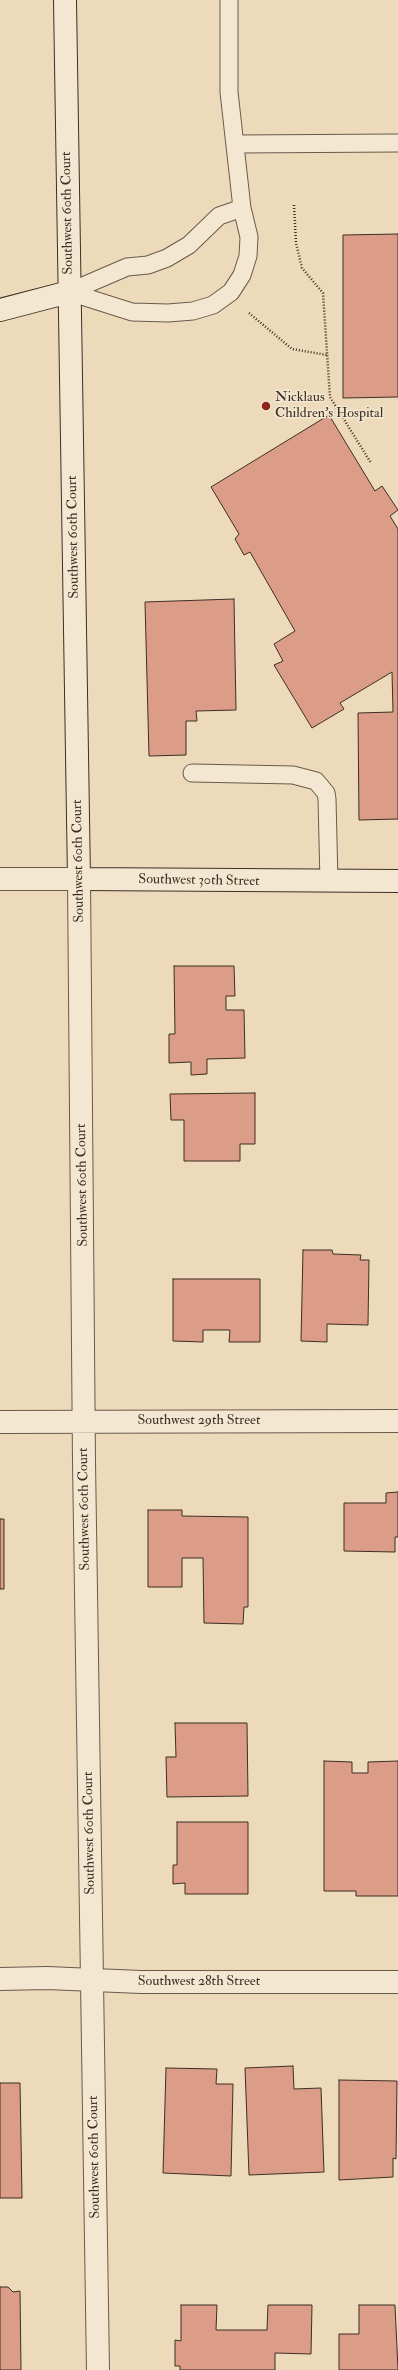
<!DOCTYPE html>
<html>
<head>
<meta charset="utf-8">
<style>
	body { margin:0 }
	canvas { display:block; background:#ecdaba }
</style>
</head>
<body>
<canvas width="398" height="2370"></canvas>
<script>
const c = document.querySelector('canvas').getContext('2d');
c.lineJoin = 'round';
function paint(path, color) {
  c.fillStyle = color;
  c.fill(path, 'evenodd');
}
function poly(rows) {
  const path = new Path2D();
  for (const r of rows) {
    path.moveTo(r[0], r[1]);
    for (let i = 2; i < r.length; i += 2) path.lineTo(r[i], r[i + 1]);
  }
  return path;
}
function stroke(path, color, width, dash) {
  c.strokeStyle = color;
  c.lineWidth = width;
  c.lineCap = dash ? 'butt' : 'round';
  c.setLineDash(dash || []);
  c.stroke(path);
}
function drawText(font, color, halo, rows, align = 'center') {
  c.font = font + ' "IM FELL Double Pica",serif';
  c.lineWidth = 3;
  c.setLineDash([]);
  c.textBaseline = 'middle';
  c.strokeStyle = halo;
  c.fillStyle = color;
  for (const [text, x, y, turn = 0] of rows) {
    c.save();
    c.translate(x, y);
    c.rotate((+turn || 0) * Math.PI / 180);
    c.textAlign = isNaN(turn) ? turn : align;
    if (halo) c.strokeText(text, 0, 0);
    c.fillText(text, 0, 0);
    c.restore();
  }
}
const building = poly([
	[398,234,398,397,343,398,343,235,398,234],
	[329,415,375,491,382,486,398,510,390,516,398,529,398,819,359,820,358,713,393,712,392,672,340,703,344,709,312,728,274,665,283,661,274,644,295,631,250,552,244,555,235,539,239,534,211,487,329,415],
	[234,599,236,710,196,711,197,721,186,721,186,755,149,756,145,602,234,599],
	[174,966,234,966,235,996,226,996,226,1010,244,1010,245,1058,207,1059,207,1074,191,1075,191,1062,169,1063,169,1034,175,1034,174,966],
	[255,1093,255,1144,240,1144,240,1161,184,1161,184,1120,171,1120,170,1094,255,1093],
	[303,1250,332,1250,333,1254,361,1255,360,1260,369,1260,368,1325,327,1324,327,1342,301,1341,303,1250],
	[173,1279,260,1279,260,1342,229,1342,230,1330,203,1330,203,1342,173,1341,173,1279],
	[398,1492,398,1537,395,1537,395,1552,344,1551,344,1503,386,1503,386,1493,398,1492],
	[148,1510,182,1510,182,1516,248,1517,248,1607,244,1607,243,1624,204,1623,203,1558,182,1558,182,1587,148,1587,148,1510],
	[0,1519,4,1519,4,1589,0,1589,0,1519],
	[175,1723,247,1723,248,1796,167,1797,166,1757,176,1757,175,1723],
	[324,1761,352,1762,352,1773,368,1773,368,1762,398,1761,398,1896,356,1896,356,1891,324,1891,324,1761],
	[177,1822,248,1822,248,1894,185,1894,185,1883,173,1884,173,1865,177,1865,177,1822],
	[293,2066,294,2089,321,2088,324,2172,249,2175,245,2068,293,2066],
	[166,2068,217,2069,216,2084,233,2084,231,2176,163,2173,166,2068],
	[339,2080,397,2081,396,2159,393,2158,393,2177,339,2180,339,2080],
	[0,2083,20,2083,22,2198,0,2198,0,2083],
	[0,2287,8,2287,13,2292,20,2291,21,2370,0,2370,0,2287],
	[181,2305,217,2305,216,2330,267,2330,268,2305,312,2305,311,2354,275,2353,275,2370,180,2370,180,2366,175,2366,175,2340,181,2341,181,2305],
	[359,2305,395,2305,398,2370,339,2370,339,2334,359,2334,359,2305]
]);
const path = poly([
	[294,205,296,243,302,268,323,293,330,397,371,463],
	[249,313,292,349,327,355]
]);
const lane = poly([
	[236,144,398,143],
	[69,292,132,312,168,313,193,311,213,305,231,292,242,275,248,256,249,237,242,208,229,92,229,0],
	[69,292,127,267,148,265,167,258,189,245,219,216,242,208],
	[192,773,293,775,316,781,326,793,327,799,329,882]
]);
const street = poly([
	[0,879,79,879,84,1462,98,2370],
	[0,1422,398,1421],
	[0,1979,47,1978,141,1982,398,1982]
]);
const secondary = poly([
	[65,0,79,879,398,881],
	[0,310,69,292]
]);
const markers = [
	[266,406,5,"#8f2418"]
];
const streetNames = [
	["Southwest 60th Court",68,213,-91],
	["Southwest 60th Court",74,537,-91],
	["Southwest 60th Court",79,861,-91],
	["Southwest 30th Street",199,881,1],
	["Southwest 60th Court",83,1185,-91],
	["Southwest 29th Street",199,1421],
	["Southwest 60th Court",85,1509,-91],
	["Southwest 60th Court",90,1833,-91],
	["Southwest 28th Street",199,1982],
	["Southwest 60th Court",95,2157,-91]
];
const poiNames = [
	["Nicklaus",275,398],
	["Children's Hospital",275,414]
];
paint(building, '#db9c88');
stroke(building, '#3d2f24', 1);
stroke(lane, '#695a4a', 19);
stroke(street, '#695a4a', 24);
stroke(secondary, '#3d2f24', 24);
stroke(path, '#3d2f24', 2.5, [1, 2]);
stroke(lane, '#f3e7d2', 17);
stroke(street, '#f3e7d2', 22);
stroke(secondary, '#f3e7d2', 22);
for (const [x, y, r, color] of markers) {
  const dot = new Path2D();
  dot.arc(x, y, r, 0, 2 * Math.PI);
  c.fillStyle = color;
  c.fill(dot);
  stroke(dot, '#f3e7d2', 1.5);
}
drawText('14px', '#3d2f24', '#f3e7d2', streetNames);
drawText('14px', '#3d2f24', '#f3e7d2', poiNames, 'left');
</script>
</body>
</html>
